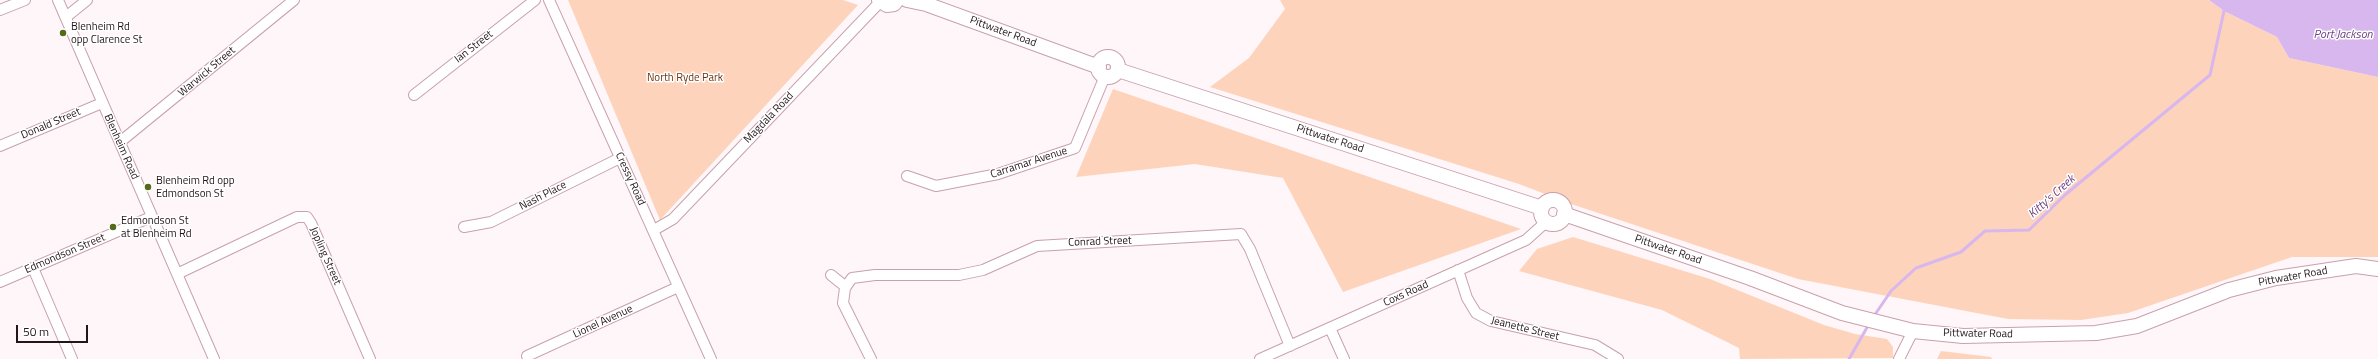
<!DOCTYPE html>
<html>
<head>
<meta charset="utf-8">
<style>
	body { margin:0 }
	#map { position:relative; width:2378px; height:359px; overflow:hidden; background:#fef6f8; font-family:"Titillium Web",sans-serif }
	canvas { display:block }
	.scale { position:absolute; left:16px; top:325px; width:72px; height:18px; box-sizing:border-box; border:2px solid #231519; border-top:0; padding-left:5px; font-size:12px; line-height:14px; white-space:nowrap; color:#231519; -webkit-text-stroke:3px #fff; paint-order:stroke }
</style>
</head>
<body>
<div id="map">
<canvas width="2378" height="359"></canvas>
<div class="scale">50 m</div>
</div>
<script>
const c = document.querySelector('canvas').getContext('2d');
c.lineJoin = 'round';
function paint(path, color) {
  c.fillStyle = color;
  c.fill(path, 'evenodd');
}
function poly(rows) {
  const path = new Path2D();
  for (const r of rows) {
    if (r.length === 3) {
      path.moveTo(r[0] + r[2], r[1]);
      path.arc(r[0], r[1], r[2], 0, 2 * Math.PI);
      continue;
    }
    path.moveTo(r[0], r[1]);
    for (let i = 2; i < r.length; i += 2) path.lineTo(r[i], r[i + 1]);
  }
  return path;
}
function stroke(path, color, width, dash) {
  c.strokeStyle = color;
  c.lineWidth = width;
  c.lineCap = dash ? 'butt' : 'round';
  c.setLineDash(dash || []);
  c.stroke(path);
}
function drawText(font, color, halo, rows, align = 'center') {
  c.font = font + ' "Titillium Web",sans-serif';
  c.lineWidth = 3;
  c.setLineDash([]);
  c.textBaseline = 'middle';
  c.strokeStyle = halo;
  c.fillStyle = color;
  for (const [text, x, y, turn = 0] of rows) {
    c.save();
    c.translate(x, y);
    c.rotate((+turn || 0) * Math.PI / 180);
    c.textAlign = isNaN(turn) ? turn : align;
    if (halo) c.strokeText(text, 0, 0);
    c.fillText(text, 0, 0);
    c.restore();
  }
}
const green = poly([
	[568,0,843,0,858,5,660,220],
	[1280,0,2209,0,2224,11,2277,37,2289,58,2378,77,2378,257,2292,257,2128,313,2081,320,2008,319,1798,279,1571,204,1519,184,1210,87,1249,58,1285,9],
	[1113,89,1521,229,1343,292,1283,178,1195,164,1076,177],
	[1573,237,1710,279,1824,325,1855,334,1887,339,1893,347,1893,358,1740,359,1739,348,1662,310,1519,271,1537,249],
	[1941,351,1991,357,1992,359,1937,359]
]);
const water = poly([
	[2209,0,2378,0,2378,77,2289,58,2277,37,2224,11]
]);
const stream = poly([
	[1874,316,1891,291,1916,268,1961,252,1985,231,2029,230,2066,194,2210,75,2224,11,2230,0],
	[1849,359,1869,324]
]);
const street = poly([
	[58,0,214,359],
	[549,0,711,359],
	[0,10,25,0],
	[66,17,87,0],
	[414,95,535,0],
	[120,142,294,0],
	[0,146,102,103],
	[907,176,936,186,998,174,1075,148,1105,76],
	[464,227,491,222,620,158],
	[654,230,673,219,880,2],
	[33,268,72,359],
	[1458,270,1467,298,1476,313,1491,321,1595,345,1618,359],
	[177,274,297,217,307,217,311,223,370,359],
	[831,275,846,287],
	[0,282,151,217],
	[1330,328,1344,359],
	[527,356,678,287],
	[871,359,843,303,845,288,852,278,875,275,959,275,983,270,1037,246,1241,234,1250,249,1290,346],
	[1260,359,1526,240,1546,222],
	[1899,359,1913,331]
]);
const secondary = poly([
	[879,0,887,5,894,4,897,0],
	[907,0,926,4,1099,67],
	[1108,67,10],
	[1118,70,1542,208],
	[1553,212,12],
	[1564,214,1750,278,1842,313,1913,331,1963,336,2096,333,2137,326,2229,290,2276,278,2356,266,2378,269]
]);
const markers = [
	[63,33,4,"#536b1b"],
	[148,187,4,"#536b1b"],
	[113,227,4,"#536b1b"]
];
const poiNames = [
	["Blenheim Rd",71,27],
	["opp Clarence St",71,40],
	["Blenheim Rd opp",156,181],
	["Edmondson St",156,194],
	["Edmondson St",121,221],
	["at Blenheim Rd",121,234]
];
const streetNames = [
	["Pittwater Road",1003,32,20],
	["Ian Street",474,47,-38],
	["Warwick Street",207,72,-40],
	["Magdala Road",769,118,-46],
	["Donald Street",51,124,-23],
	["Pittwater Road",1330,139,18],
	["Blenheim Road",121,147,66],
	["Carramar Avenue",1029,163,-18],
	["Cressy Road",630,179,65],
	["Nash Place",543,196,-27],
	["Conrad Street",1100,242,-2],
	["Pittwater Road",1668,250,19],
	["Edmondson Street",65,254,-23],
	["Jopling Street",325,256,66],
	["Pittwater Road",2293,277,-10],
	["Coxs Road",1406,294,-24],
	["Lionel Avenue",603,322,-25],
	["Jeanette Street",1525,329,14],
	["Pittwater Road",1978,334,1]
];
const parkNames = [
	["North Ryde Park",685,78]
];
const waterNames = [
	["Port Jackson",2343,35],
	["Kitty's Creek",2052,197,-42]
];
paint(green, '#fed3bc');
paint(water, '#d7b7ee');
stroke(stream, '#d7b7ee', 3);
stroke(street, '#c8a1ab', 12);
stroke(secondary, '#c8a1ab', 16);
stroke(street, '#fff', 10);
stroke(secondary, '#fff', 14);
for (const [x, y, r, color] of markers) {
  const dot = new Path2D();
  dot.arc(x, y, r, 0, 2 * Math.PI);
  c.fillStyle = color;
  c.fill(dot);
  stroke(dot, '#fff', 1.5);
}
drawText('11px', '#231519', '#fff', poiNames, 'left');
drawText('11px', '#231519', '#fff', streetNames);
drawText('11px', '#6b3511', '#fff', parkNames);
drawText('italic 12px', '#673e80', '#fff', waterNames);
</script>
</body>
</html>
